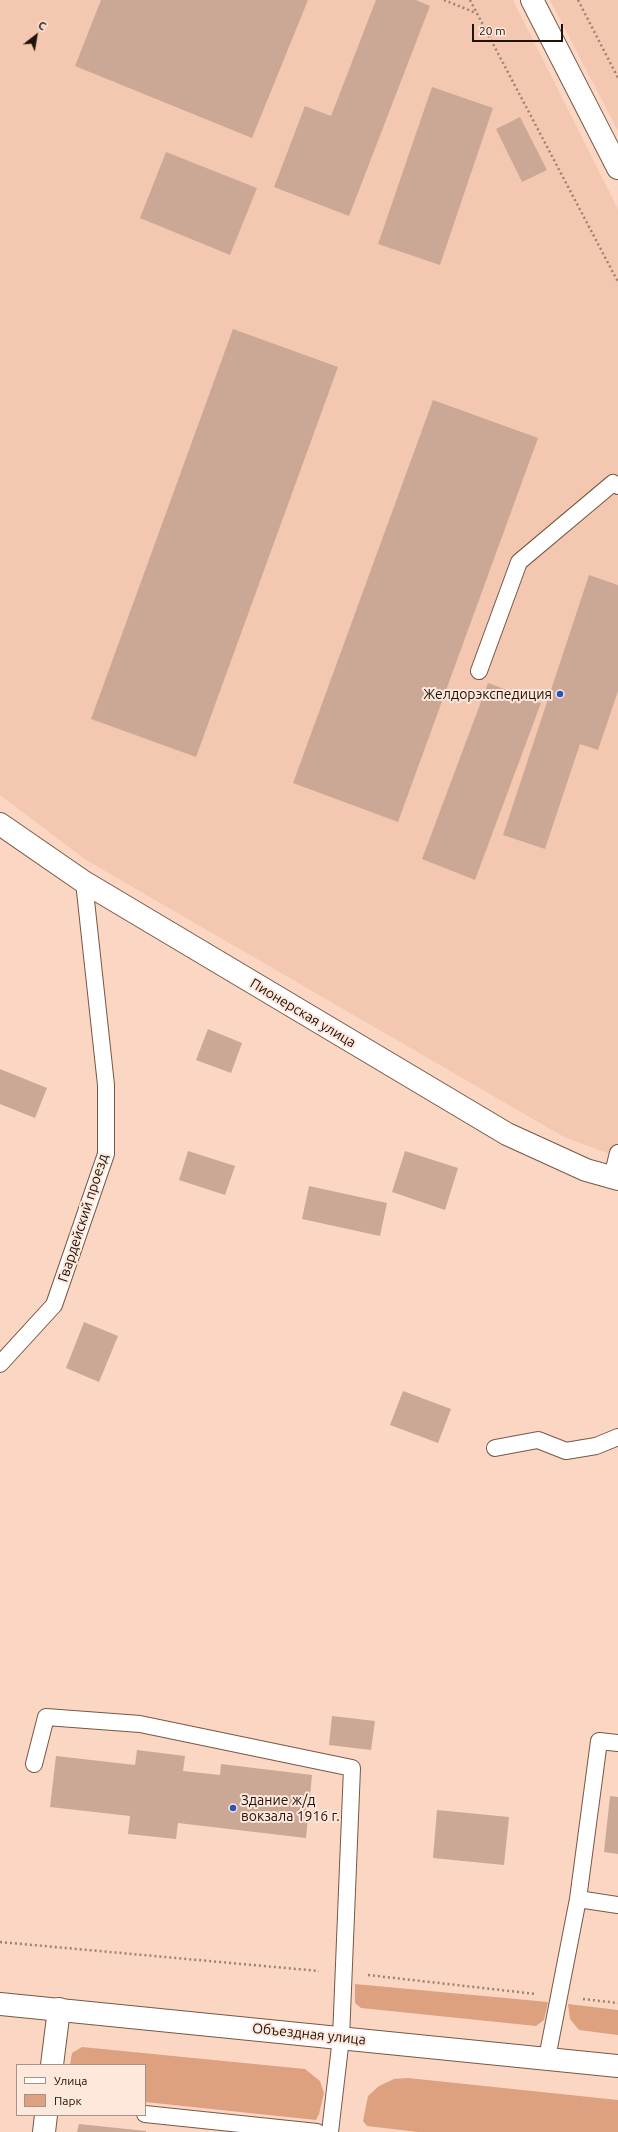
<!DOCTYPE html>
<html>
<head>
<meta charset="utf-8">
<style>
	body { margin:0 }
	#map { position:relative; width:618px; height:2132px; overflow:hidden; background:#fbd6c2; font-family:Ubuntu,sans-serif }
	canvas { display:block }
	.legend { position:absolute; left:16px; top:2064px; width:130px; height:52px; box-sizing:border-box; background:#fee7db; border:1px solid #a59288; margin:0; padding:5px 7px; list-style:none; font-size:12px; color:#20130c }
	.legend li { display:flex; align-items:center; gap:8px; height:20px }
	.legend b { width:20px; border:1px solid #a59288 }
	.north { position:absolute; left:16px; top:16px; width:40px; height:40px; -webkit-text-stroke:3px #fee7db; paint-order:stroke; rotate:31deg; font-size:11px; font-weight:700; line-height:16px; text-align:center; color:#20130c }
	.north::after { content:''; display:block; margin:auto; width:14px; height:18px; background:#20130c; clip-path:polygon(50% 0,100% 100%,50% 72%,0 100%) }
	.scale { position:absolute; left:472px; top:24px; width:91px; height:18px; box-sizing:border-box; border:2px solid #20130c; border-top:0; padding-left:5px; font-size:12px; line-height:14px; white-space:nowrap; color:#20130c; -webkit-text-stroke:3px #fee7db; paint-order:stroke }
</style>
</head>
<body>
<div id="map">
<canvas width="618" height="2132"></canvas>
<ul class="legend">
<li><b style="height:5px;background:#fff"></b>Улица</li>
<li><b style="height:11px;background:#dea17f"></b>Парк</li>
</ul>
<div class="north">С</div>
<div class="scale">20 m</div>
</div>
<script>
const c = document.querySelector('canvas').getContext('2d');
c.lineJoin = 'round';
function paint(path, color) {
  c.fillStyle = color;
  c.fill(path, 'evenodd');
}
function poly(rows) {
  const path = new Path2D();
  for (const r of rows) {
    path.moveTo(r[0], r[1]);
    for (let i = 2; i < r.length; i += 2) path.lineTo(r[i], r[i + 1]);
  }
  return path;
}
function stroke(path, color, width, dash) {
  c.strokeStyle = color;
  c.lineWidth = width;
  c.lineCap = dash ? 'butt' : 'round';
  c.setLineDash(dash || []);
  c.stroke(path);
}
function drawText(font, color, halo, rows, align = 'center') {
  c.font = font + ' Ubuntu,sans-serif';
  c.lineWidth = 4;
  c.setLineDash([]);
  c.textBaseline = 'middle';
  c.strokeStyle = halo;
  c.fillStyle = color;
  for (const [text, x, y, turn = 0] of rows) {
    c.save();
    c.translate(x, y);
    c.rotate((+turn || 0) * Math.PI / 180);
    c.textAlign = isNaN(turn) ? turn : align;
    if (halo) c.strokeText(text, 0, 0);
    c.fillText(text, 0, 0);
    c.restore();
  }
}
const built = poly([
	[0,0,513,0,618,209,618,1157,564,1137,86,860,0,795],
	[550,0,618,0,618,131]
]);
const green = poly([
	[355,1984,548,2002,544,2020,536,2026,361,2008,355,2003],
	[568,2004,618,2010,618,2035,579,2030,570,2019],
	[82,2047,305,2069,320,2081,324,2093,319,2114,316,2120,145,2102,145,2065,70,2065,72,2053],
	[408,2078,618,2100,618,2132,418,2132,367,2126,363,2121,368,2096,379,2086,394,2079]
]);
const building = poly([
	[101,0,308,0,252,138,75,66],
	[376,0,416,0,430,6,349,216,274,187,305,106,331,116],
	[432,87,493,108,440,265,378,244],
	[520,117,547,170,522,182,496,129],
	[166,152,257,188,230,255,140,218],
	[233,329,338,367,196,757,91,719],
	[433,400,538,438,398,822,293,783],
	[589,575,618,585,618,691,598,750,580,744,545,849,503,835],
	[488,683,541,703,475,880,422,859],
	[208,1029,242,1043,231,1073,196,1060],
	[0,1069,47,1088,35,1118,0,1104],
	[188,1151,235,1166,225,1195,179,1180],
	[405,1151,458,1168,445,1210,392,1192],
	[309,1186,387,1203,380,1236,302,1219],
	[84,1322,118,1336,99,1382,66,1368],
	[403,1391,451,1409,438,1443,390,1425],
	[332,1716,375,1721,371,1750,329,1745],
	[137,1750,185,1756,183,1771,220,1775,221,1764,312,1775,306,1838,178,1823,176,1839,128,1834,130,1816,50,1807,56,1756,135,1765],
	[610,1796,618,1797,618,1854,604,1852],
	[437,1810,509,1817,504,1865,433,1858],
	[79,2124,146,2131,146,2132,77,2132]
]);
const path = poly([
	[444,0,476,13],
	[470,0,618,282],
	[578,0,618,78],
	[0,1942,319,1971],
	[368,1975,536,1994],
	[583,1999,618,2003]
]);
const service = poly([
	[479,671,519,562,613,483,618,486],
	[612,1177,618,1153],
	[0,1364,54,1305,106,1154,106,1085,84,882],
	[495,1448,538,1440,566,1451,596,1446,618,1437],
	[34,1764,46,1717,140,1724,352,1768,341,2038,330,2132],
	[578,1899,618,1905],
	[547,2058,578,1899,599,1741,618,1743],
	[145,2114,317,2132]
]);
const minor = poly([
	[0,824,84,882,507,1134,586,1170,618,1179],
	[52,2065,59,2009],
	[44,2132,46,2115]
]);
const secondary = poly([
	[532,0,618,168]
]);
const primary = poly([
	[0,2004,618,2066]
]);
const markers = [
	[560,694,4,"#2b54c3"],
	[233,1808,4,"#2b54c3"]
];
const poiNames = [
	["Желдорэкспедиция",552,694],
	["Здание ж/д",241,1800,"left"],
	["вокзала 1916 г.",241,1816,"left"]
];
const streetNames = [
	["Пионерская улица",303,1013,31],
	["Гвардейский проезд",83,1218,-72],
	["Объездная улица",309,2034,6]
];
paint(built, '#f4c8b0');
paint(green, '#dea17f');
paint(building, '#cba895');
stroke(service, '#775846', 18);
stroke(minor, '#775846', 24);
stroke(secondary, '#775846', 24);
stroke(primary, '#775846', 24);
stroke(path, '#9d8274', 2.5, [2, 3]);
stroke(service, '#fff', 16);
stroke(minor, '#fff', 22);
stroke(secondary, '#fff', 22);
stroke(primary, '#fff', 22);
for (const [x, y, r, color] of markers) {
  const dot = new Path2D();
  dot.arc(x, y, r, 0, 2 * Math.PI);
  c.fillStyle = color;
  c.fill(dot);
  stroke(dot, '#fee7db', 1.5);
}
drawText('14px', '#20130c', '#fee7db', poiNames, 'right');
drawText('14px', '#20130c', '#fee7db', streetNames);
</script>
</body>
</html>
